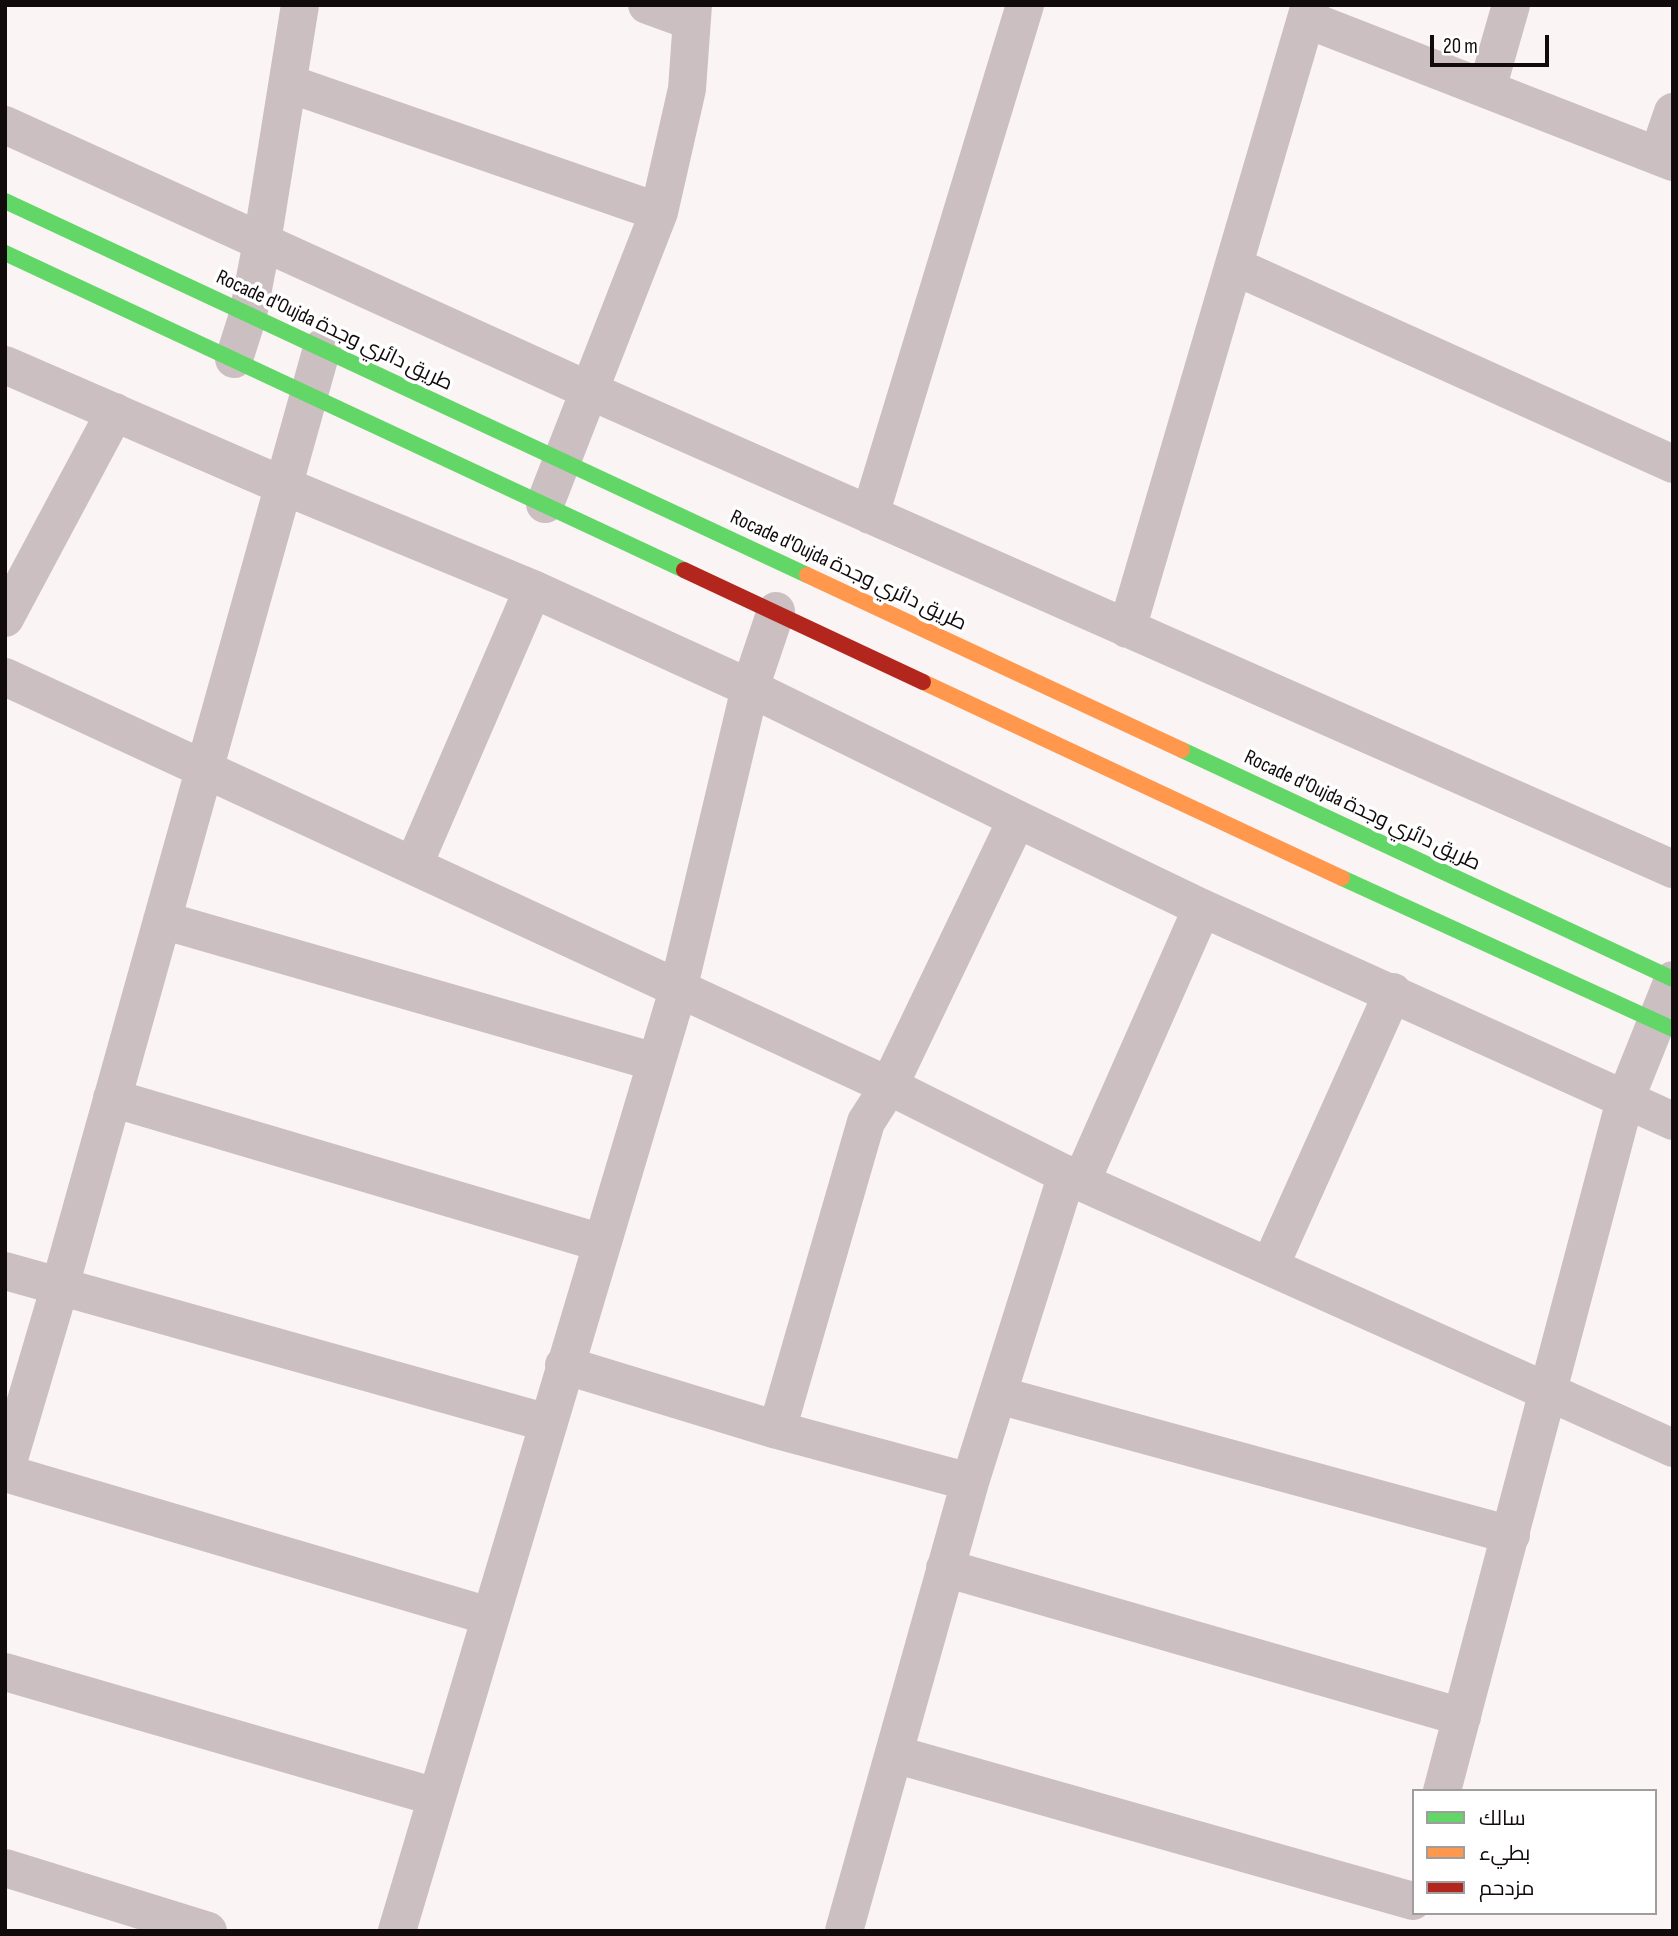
<!DOCTYPE html>
<html>
<head>
<meta charset="utf-8">
<style>
	body { margin:0 }
	#map { position:relative; width:1678px; height:1936px; overflow:hidden; background:#faf4f5; font-family:"Sofia Sans Condensed",Cairo,sans-serif }
	canvas { display:block }
	.frame { position:absolute; inset:0; border:7px solid #110b0c; pointer-events:none }
	.legend { position:absolute; left:1412px; top:1789px; width:245px; height:126px; box-sizing:border-box; background:#fff; border:2px solid #a09d9e; margin:0; padding:9px 12px; list-style:none; font-size:21px; color:#110b0c }
	.legend li { display:flex; align-items:center; gap:14px; height:35px }
	.legend b { width:35px; border:2px solid #a09d9e }
	.scale { position:absolute; left:1430px; top:35px; width:119px; height:32px; box-sizing:border-box; border:4px solid #110b0c; border-top:0; padding-left:9px; font-size:21px; line-height:24px; white-space:nowrap; color:#110b0c; -webkit-text-stroke:5px #fff; paint-order:stroke }
</style>
</head>
<body>
<div id="map">
<canvas width="1678" height="1936"></canvas>
<div class="frame"></div>
<ul class="legend">
<li><b style="height:9px;background:#63d668"></b>سالك</li>
<li><b style="height:9px;background:#ff974d"></b>بطيء</li>
<li><b style="height:9px;background:#b3261e"></b>مزدحم</li>
</ul>
<div class="scale">20 m</div>
</div>
<script>
const c = document.querySelector('canvas').getContext('2d');
c.lineJoin = 'round';
function poly(rows) {
  const path = new Path2D();
  for (const r of rows) {
    path.moveTo(r[0], r[1]);
    for (let i = 2; i < r.length; i += 2) path.lineTo(r[i], r[i + 1]);
  }
  return path;
}
function stroke(path, color, width, dash) {
  c.strokeStyle = color;
  c.lineWidth = width;
  c.lineCap = dash ? 'butt' : 'round';
  c.setLineDash(dash || []);
  c.stroke(path);
}
function drawText(font, color, halo, rows, align = 'center') {
  c.font = font + ' "Sofia Sans Condensed",Cairo,sans-serif';
  c.lineWidth = 7;
  c.setLineDash([]);
  c.textBaseline = 'middle';
  c.strokeStyle = halo;
  c.fillStyle = color;
  for (const [text, x, y, turn = 0] of rows) {
    c.save();
    c.translate(x, y);
    c.rotate((+turn || 0) * Math.PI / 180);
    c.textAlign = isNaN(turn) ? turn : align;
    if (halo) c.strokeText(text, 0, 0);
    c.fillText(text, 0, 0);
    c.restore();
  }
}
const street = poly([
	[647,5,691,21],
	[1306,19,1673,162],
	[290,84,659,212],
	[1487,89,1511,5],
	[5,125,588,390,1673,869],
	[1658,156,1673,112],
	[1234,266,1673,464],
	[234,359,248,315,262,242,300,5],
	[5,365,284,486,533,589,750,688,1017,819],
	[545,504,659,212,687,89,693,5],
	[870,515,1025,5],
	[5,618,115,412],
	[1127,629,1310,5],
	[5,677,889,1086,1081,1182,1673,1448],
	[414,864,533,589],
	[162,920,655,1062],
	[112,1098,602,1243],
	[1081,1182,1202,908],
	[1270,1266,1393,992],
	[5,1271,548,1423],
	[564,1365,777,1430,970,1482],
	[998,1395,1511,1535],
	[777,1430,866,1122,889,1086,1017,819,1202,908,1673,1121],
	[5,1472,60,1286,322,348],
	[5,1473,489,1616],
	[945,1568,1462,1717],
	[5,1672,436,1797],
	[894,1754,1413,1901],
	[1442,1791,1625,1100,1673,980],
	[5,1868,208,1931],
	[397,1931,678,990,750,688,776,611],
	[844,1931,970,1482,1067,1174]
]);
const fast = poly([
	[5,201,807,575],
	[5,253,684,570],
	[1182,750,1673,979],
	[1342,878,1673,1029]
]);
const slow = poly([
	[807,575,1182,750],
	[923,682,1342,878]
]);
const jam = poly([
	[684,570,923,682]
]);
const streetNames = [
	["Rocade d'Oujda طريق دائري وجدة",334,331,25],
	["Rocade d'Oujda طريق دائري وجدة",848,571,25],
	["Rocade d'Oujda طريق دائري وجدة",1362,811,25]
];
stroke(street, '#ccbfc2', 38);
stroke(fast, '#63d668', 16);
stroke(slow, '#ff974d', 16);
stroke(jam, '#b3261e', 16);
drawText('21px', '#110b0c', '#fff', streetNames);
</script>
</body>
</html>
